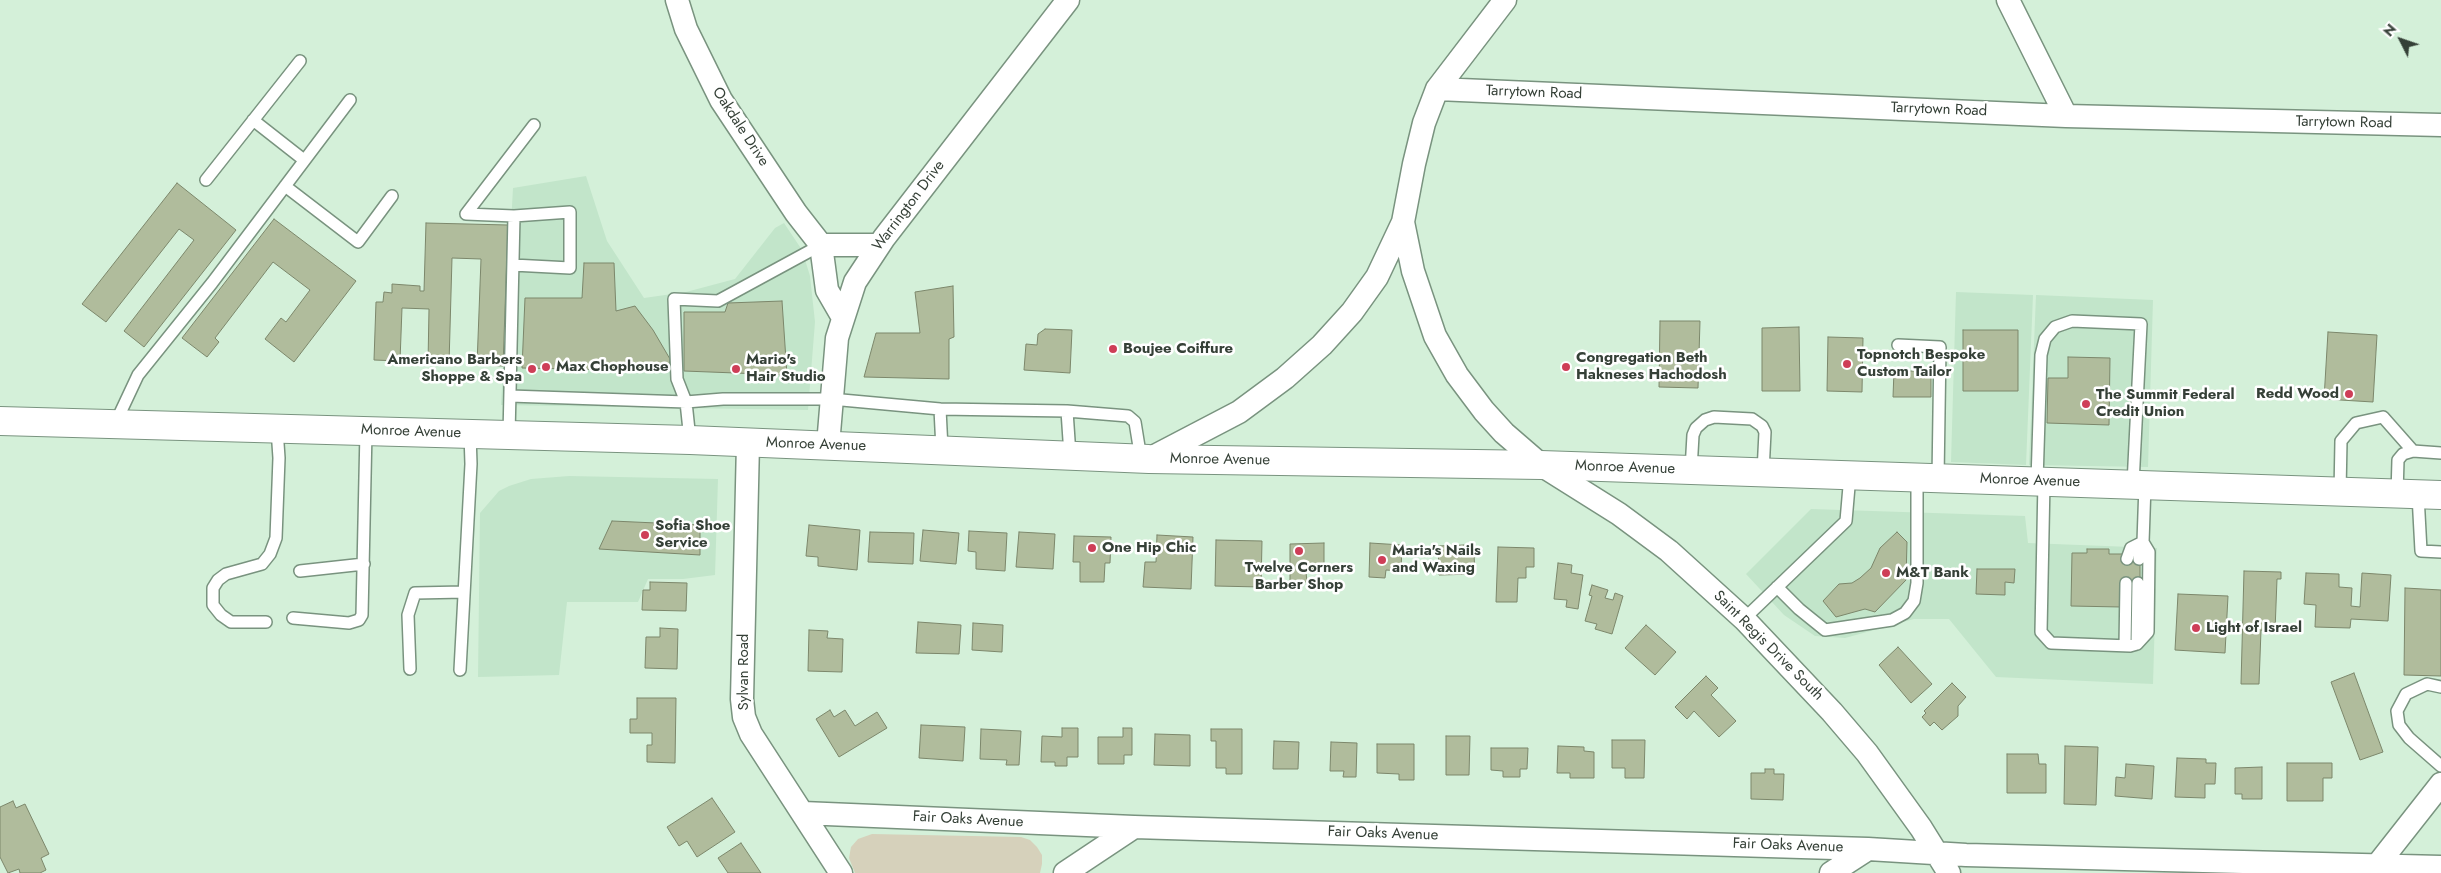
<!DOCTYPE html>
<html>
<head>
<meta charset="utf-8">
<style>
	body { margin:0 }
	#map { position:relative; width:2441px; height:873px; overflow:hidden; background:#d4f0d9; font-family:Jost,sans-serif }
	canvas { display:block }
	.north { position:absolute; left:2376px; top:15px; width:50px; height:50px; -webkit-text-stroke:4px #fff; paint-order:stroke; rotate:311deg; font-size:14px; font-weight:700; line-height:20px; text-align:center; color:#354037 }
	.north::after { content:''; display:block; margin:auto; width:18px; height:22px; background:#354037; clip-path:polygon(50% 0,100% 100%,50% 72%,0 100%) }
</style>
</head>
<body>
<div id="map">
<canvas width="2441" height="873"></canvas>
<div class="north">N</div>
</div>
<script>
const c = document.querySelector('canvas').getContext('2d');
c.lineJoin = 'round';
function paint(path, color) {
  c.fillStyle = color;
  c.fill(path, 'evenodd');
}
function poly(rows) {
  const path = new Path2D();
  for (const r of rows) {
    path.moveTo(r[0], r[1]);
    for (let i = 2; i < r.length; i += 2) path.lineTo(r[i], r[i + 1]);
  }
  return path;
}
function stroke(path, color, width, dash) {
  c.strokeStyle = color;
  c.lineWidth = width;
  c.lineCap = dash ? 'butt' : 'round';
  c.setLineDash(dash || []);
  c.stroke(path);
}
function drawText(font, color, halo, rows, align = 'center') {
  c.font = font + ' Jost,sans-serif';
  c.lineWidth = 5;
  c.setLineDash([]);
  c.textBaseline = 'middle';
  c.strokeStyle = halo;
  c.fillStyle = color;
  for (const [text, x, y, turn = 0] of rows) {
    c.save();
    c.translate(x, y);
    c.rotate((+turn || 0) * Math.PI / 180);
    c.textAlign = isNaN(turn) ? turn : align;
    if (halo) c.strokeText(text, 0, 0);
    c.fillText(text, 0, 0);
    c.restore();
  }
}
const built = poly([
	[586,176,607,241,644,298,686,292,735,279,775,228,784,223,802,250,810,276,815,322,808,410,501,405,513,188],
	[1956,292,2033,295,2026,465,1951,462],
	[2036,295,2153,300,2148,467,2029,465],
	[569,476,718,479,715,575,683,579,648,579,638,602,567,602,559,675,478,677,480,513,499,491,509,486,531,479],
	[1811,509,2025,516,2028,543,2157,548,2153,684,1996,677,1949,619,1914,619,1845,638,1815,636,1784,615,1746,574]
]);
const green = poly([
	[872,834,1021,837,1030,840,1037,847,1042,855,1042,864,1040,873,855,873,849,858,851,847,858,839]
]);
const building = poly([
	[177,183,236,230,144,347,124,331,194,240,179,229,106,322,82,304,177,183],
	[274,219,356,281,294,362,265,339,281,318,286,322,310,290,273,262,215,338,219,342,207,357,182,338,274,219],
	[426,223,508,225,503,366,477,365,481,259,452,258,449,364,428,363,429,309,402,308,400,361,374,360,376,302,383,302,384,292,392,293,392,284,420,286,420,291,424,291,426,223],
	[584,263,614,263,616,311,635,306,653,330,670,359,668,371,522,368,525,298,582,298,584,263],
	[953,286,954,337,949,339,949,379,864,377,876,333,920,333,915,292,953,286],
	[782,301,787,375,684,371,684,312,725,312,728,303,782,301],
	[1660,321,1700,321,1698,388,1659,387,1660,321],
	[1799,327,1800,391,1762,391,1762,328,1799,327],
	[1045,329,1072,330,1070,373,1024,370,1026,344,1037,345,1038,334,1045,329],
	[1963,330,2018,330,2018,391,1963,391,1963,330],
	[2328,332,2377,335,2373,402,2324,399,2328,332],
	[1828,337,1863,338,1862,392,1827,391,1828,337],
	[2068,357,2110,358,2109,425,2047,423,2048,378,2068,378,2068,357],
	[1894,371,1931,371,1931,397,1893,397,1894,371],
	[612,521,700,525,700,555,599,549,612,521],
	[809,525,860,530,857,570,818,566,818,557,806,556,809,525],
	[923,530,959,533,956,564,920,561,923,530],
	[969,531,1007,533,1005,571,976,569,976,552,968,551,969,531],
	[870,532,914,533,913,564,868,562,870,532],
	[1019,532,1055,534,1053,569,1016,567,1019,532],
	[1897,532,1907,542,1906,580,1875,612,1865,609,1836,617,1823,601,1839,584,1852,583,1860,578,1871,568,1880,548,1897,532],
	[1157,535,1193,537,1191,589,1143,587,1145,562,1156,562,1157,535],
	[1074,536,1111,537,1110,563,1105,563,1104,582,1080,582,1080,562,1073,562,1074,536],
	[1216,540,1262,541,1261,587,1215,586,1216,540],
	[1324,543,1324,571,1306,572,1307,582,1290,582,1290,544,1324,543],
	[1370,543,1402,545,1401,571,1386,570,1385,578,1369,577,1370,543],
	[1464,545,1464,554,1474,554,1475,574,1439,575,1438,546,1464,545],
	[1498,547,1534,548,1534,567,1526,567,1526,578,1518,578,1517,602,1496,602,1498,547],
	[2087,549,2109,549,2109,554,2123,554,2123,559,2140,559,2140,583,2122,583,2121,607,2071,606,2072,553,2087,553,2087,549],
	[1558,563,1572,565,1571,573,1583,575,1578,609,1566,607,1567,600,1554,599,1558,563],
	[1977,569,2015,569,2014,583,2005,582,2005,595,1976,594,1977,569],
	[2244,571,2281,572,2281,579,2277,579,2275,631,2261,630,2259,684,2241,684,2244,571],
	[2306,573,2339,574,2339,587,2352,588,2351,606,2360,607,2362,573,2391,575,2388,621,2351,619,2350,628,2315,627,2316,605,2304,604,2306,573],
	[650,582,687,583,686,611,642,610,643,590,650,590,650,582],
	[1592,585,1608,590,1605,598,1613,600,1615,593,1623,596,1612,634,1595,629,1597,624,1585,621,1592,596,1589,595,1592,585],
	[2405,588,2441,590,2441,676,2404,675,2405,588],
	[2178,594,2228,596,2225,653,2175,650,2178,594],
	[918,622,961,625,959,654,916,653,918,622],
	[973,623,1003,625,1002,652,972,650,973,623],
	[1646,625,1676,652,1655,675,1625,648,1646,625],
	[660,628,678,629,677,669,645,668,646,637,660,637,660,628],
	[809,630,828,631,827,638,843,639,842,672,808,671,809,630],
	[1898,647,1932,684,1911,703,1879,665,1898,647],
	[2354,673,2383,752,2360,760,2331,682,2354,673],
	[1706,676,1718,688,1711,695,1736,721,1719,737,1694,711,1687,719,1675,707,1706,676],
	[1952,683,1966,697,1958,706,1958,716,1942,730,1934,722,1930,726,1922,717,1926,713,1924,711,1952,683],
	[637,698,676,698,675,763,647,762,647,745,652,745,652,733,630,733,630,719,637,719,637,698],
	[830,710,834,717,845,710,855,726,877,712,887,728,839,757,816,719,830,710],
	[921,725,965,727,963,761,919,758,921,725],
	[1062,728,1078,728,1078,757,1067,757,1067,766,1055,766,1055,762,1041,762,1042,736,1062,737,1062,728],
	[1123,728,1132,728,1132,755,1124,755,1124,764,1098,764,1098,737,1123,737,1123,728],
	[981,729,1021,731,1019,765,1006,765,1007,760,980,759,981,729],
	[1211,729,1242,729,1242,774,1226,774,1226,768,1216,768,1216,741,1211,741,1211,729],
	[1155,734,1190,735,1190,766,1154,765,1155,734],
	[1446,736,1470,736,1469,775,1446,775,1446,736],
	[1612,740,1645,740,1644,778,1625,778,1625,768,1612,768,1612,740],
	[1274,741,1299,742,1298,769,1273,769,1274,741],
	[1331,742,1357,743,1356,777,1343,777,1344,771,1330,771,1331,742],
	[1377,744,1414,744,1414,780,1399,780,1399,774,1377,773,1377,744],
	[1558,746,1584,747,1584,751,1594,752,1594,778,1570,778,1570,773,1557,773,1558,746],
	[2065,746,2098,747,2096,805,2064,804,2065,746],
	[1491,748,1528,748,1527,769,1520,769,1520,777,1503,777,1503,771,1491,770,1491,748],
	[2007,754,2038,754,2039,764,2046,764,2046,793,2007,793,2007,754],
	[2177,758,2206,759,2206,763,2216,763,2215,784,2205,784,2205,798,2175,797,2177,758],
	[2287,763,2332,763,2332,778,2323,778,2323,801,2287,801,2287,763],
	[2126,764,2154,766,2152,799,2115,796,2116,777,2125,778,2126,764],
	[2262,767,2262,799,2242,799,2242,794,2235,794,2235,768,2262,767],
	[1765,769,1774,769,1774,774,1784,774,1783,800,1751,799,1751,773,1765,773,1765,769],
	[712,798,735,832,697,857,687,841,679,846,667,827,712,798],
	[13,801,16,808,25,804,49,854,41,858,46,870,40,873,20,873,19,869,8,873,0,857,0,807,13,801],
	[741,843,761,873,728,873,718,858,741,843]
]);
const service = poly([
	[253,120,304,160],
	[206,180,300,61],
	[285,186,358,242,392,196],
	[513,265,570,268,570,212,514,216],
	[1898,345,1940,347,1938,478],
	[510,396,686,402,723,399,831,399,940,409,942,449],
	[940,409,1067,411,1070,455],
	[1067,411,1128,416,1135,422,1141,459],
	[115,424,138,375,212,283,350,100],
	[509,435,514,216,466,214,534,125],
	[690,440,686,402,677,379,674,299,718,301,821,245],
	[1691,470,1693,435,1696,428,1705,420,1714,417,1752,419,1762,426,1765,432,1763,472],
	[2037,481,2041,355,2045,339,2055,327,2072,321,2141,324,2133,484],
	[2044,481,2041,632,2051,643,2130,646,2137,644,2148,632,2149,552,2143,542,2145,485],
	[2340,492,2341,441,2356,423,2383,417,2413,451],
	[2397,494,2398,460,2403,454,2413,451,2441,453],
	[2418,495,2421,551,2441,552],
	[2127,559,2131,548,2143,542],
	[2139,559,2143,542],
	[300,571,364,564],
	[1777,587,1799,609,1825,630,1892,620,1905,613,1914,601,1917,583,1917,477],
	[293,618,349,623,359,620,362,615,366,431],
	[1744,619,1846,521,1850,475],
	[266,622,231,622,221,615,213,605,213,588,218,580,226,574,262,564,270,554,276,538,279,458,277,429],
	[2137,644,2138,583],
	[2125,646,2126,583],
	[410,669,408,615,415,593,464,592],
	[460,670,471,464,470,434],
	[2441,687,2427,684,2406,694,2397,711,2399,725,2409,738,2441,766]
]);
const minor = poly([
	[677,0,686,29,721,100,796,213,821,245,827,290,842,316],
	[2008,0,2066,116],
	[1437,89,2066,116,2441,125],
	[1403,222,1413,271,1435,336,1457,375,1484,411,1504,433,1541,465,1619,514,1669,551,1744,619,1832,712,1867,753,1921,828,1949,873],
	[821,245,879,245],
	[748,443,742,699,744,717,751,734,841,873],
	[828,445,837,338,855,282,884,238,1068,0],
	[1149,459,1239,412,1285,378,1322,345,1352,312,1377,277,1403,222,1414,164,1424,123,1437,89,1505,0],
	[803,813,1134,827,1868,849,1966,855,2441,867],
	[1065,873,1134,827],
	[1831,873,1868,849],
	[2371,873,2441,784]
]);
const primary = poly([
	[0,421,690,440,1149,459,1541,465,2441,495]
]);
const markers = [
	[1113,349,5,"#ce3e57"],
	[1847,364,5,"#ce3e57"],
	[546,367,5,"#ce3e57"],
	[1566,367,5,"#ce3e57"],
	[532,369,5,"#ce3e57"],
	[736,369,5,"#ce3e57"],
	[2349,394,5,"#ce3e57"],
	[2086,404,5,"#ce3e57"],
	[645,535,5,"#ce3e57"],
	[1092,548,5,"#ce3e57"],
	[1299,551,5,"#ce3e57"],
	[1382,560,5,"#ce3e57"],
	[1886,573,5,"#ce3e57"],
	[2196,628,5,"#ce3e57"]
];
const streetNames = [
	["Tarrytown Road",1534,93,2],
	["Tarrytown Road",1939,110,2],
	["Tarrytown Road",2344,123,1],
	["Oakdale Drive",740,127,57],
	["Warrington Drive",909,206,-53],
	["Monroe Avenue",411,432,2],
	["Monroe Avenue",816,445,2],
	["Monroe Avenue",1220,460,1],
	["Monroe Avenue",1625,468,2],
	["Monroe Avenue",2030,481,2],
	["Saint Regis Drive South",1768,646,45],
	["Sylvan Road",744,672,-90],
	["Fair Oaks Avenue",968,820,3],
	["Fair Oaks Avenue",1383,834,2],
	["Fair Oaks Avenue",1788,846,2]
];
const poiNames = [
	["Boujee Coiffure",1123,349],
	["Topnotch Bespoke",1857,355],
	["Custom Tailor",1857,372],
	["Congregation Beth",1576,358],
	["Hakneses Hachodosh",1576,375],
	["Americano Barbers",522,360,"right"],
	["Shoppe & Spa",522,377,"right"],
	["Mario's",746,360],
	["Hair Studio",746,377],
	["Max Chophouse",556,367],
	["Redd Wood",2339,394,"right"],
	["The Summit Federal",2096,395],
	["Credit Union",2096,412],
	["Sofia Shoe",655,526],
	["Service",655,543],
	["One Hip Chic",1102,548],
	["Maria's Nails",1392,551],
	["and Waxing",1392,568],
	["Twelve Corners",1299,568,"center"],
	["Barber Shop",1299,585,"center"],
	["M&T Bank",1896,573],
	["Light of Israel",2206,628]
];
paint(built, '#c2e5ca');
paint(green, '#d6d1bb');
paint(building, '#b0bc9c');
stroke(building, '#7c876b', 1);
stroke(service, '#79937f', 14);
stroke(minor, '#79937f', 25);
stroke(primary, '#79937f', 30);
stroke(service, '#fff', 11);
stroke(minor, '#fff', 22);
stroke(primary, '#fff', 28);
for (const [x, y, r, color] of markers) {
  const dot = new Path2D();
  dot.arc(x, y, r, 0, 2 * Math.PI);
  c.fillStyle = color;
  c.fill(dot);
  stroke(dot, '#fff', 2);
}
drawText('15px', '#354037', '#fff', streetNames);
drawText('bold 15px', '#354037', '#fff', poiNames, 'left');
</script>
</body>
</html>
